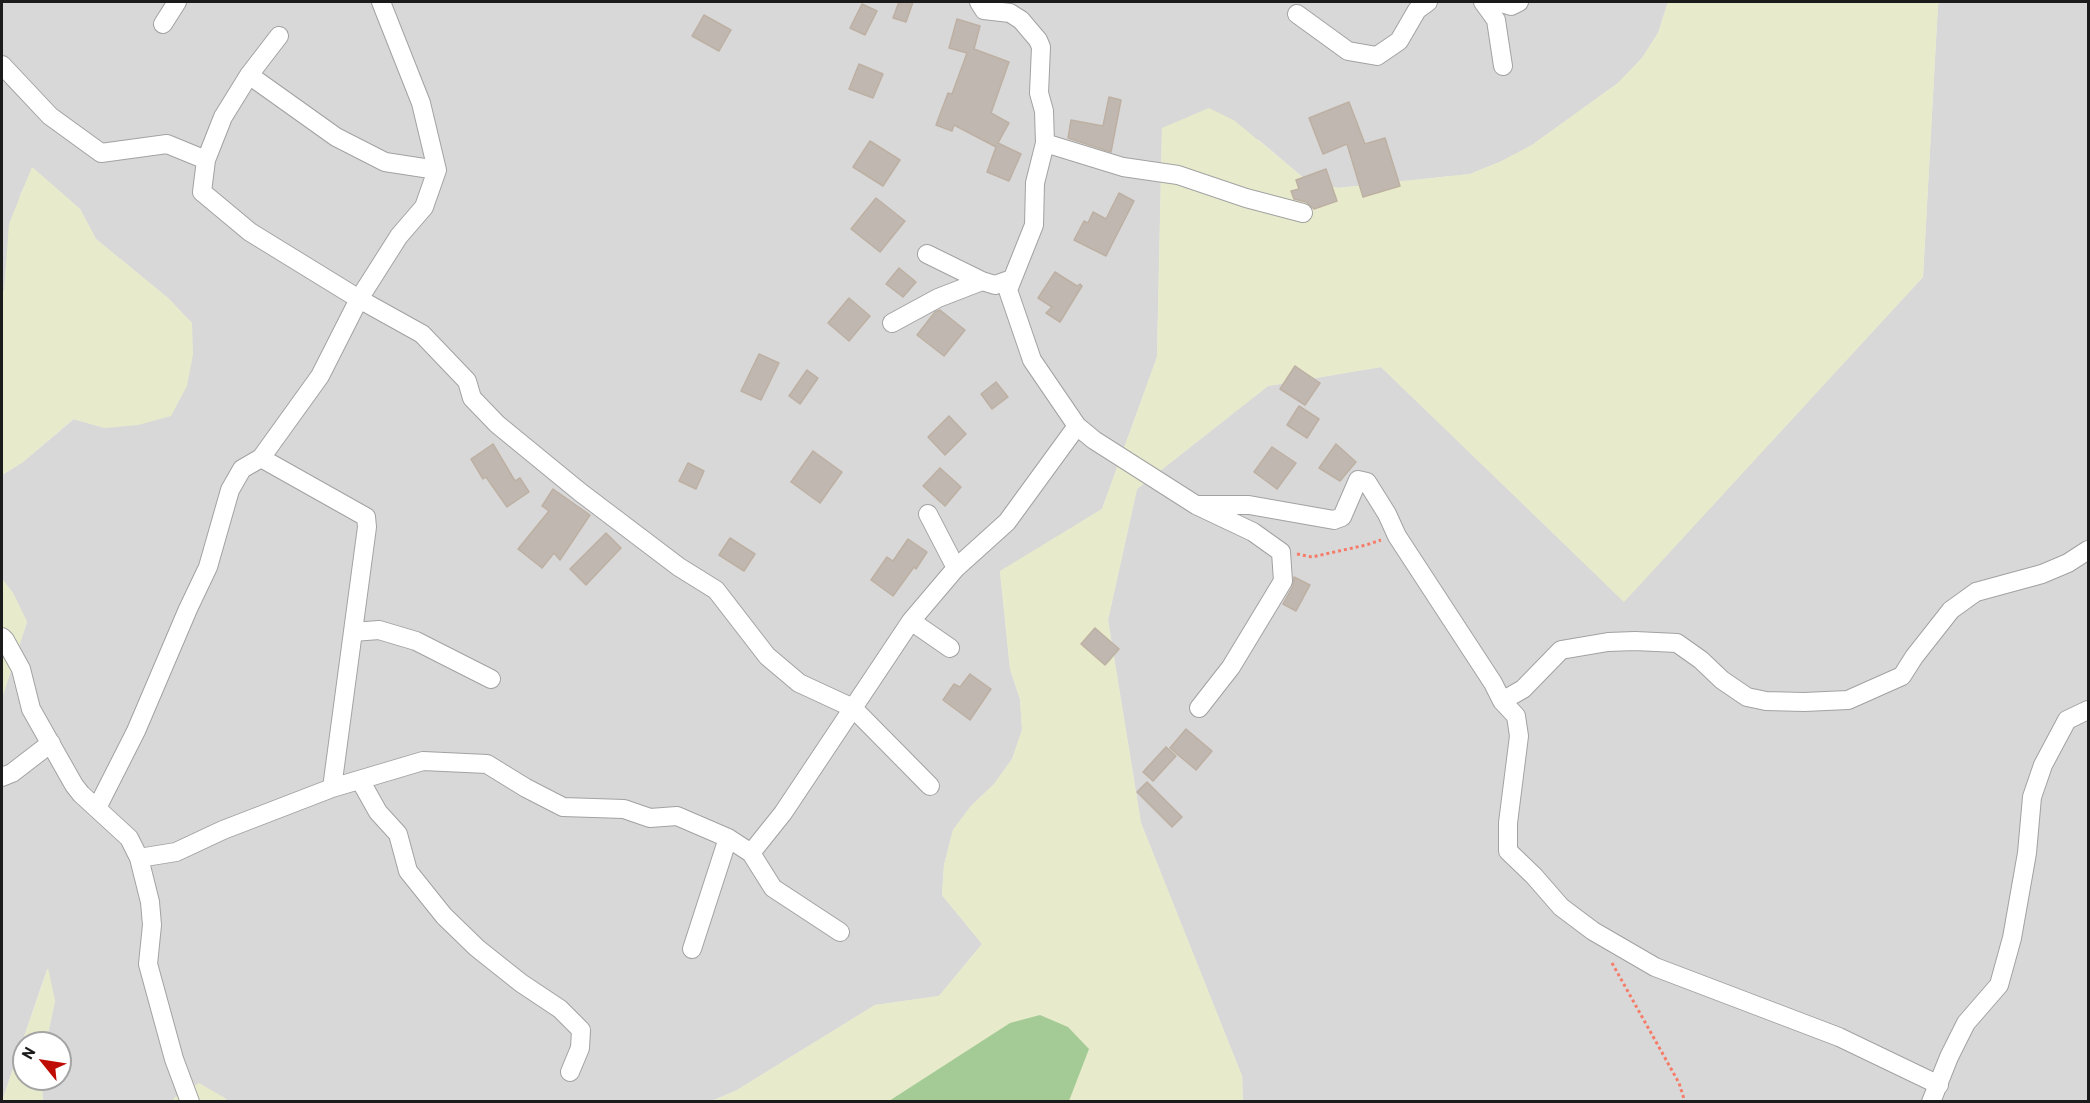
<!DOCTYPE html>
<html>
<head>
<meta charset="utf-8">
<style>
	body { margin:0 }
	#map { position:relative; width:2090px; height:1103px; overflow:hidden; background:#ece9e0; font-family:Barlow,sans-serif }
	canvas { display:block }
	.frame { position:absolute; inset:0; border:3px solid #1b1b1b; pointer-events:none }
	.north { position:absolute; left:12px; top:1031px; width:60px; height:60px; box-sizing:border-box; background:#fff; border:2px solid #a4a4a4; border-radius:50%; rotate:300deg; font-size:16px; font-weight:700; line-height:24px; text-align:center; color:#1b1b1b }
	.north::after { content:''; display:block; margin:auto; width:21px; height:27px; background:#bf0d06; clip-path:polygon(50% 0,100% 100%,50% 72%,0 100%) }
</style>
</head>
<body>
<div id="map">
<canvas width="2090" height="1103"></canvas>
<div class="frame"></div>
<div class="north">N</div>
</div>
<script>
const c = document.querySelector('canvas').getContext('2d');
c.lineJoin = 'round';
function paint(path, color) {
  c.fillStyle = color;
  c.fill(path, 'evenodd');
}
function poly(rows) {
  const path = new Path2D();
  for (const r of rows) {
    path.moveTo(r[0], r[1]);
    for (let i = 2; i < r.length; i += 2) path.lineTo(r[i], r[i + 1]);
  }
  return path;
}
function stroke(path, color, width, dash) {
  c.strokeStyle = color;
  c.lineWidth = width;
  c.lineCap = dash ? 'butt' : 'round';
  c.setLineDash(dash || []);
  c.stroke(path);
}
const residential = poly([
	[2,2,1668,2,1658,33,1642,58,1618,83,1532,145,1502,161,1470,174,1338,188,1306,180,1259,140,1162,128,1157,357,1102,509,1000,572,1010,669,1020,699,1022,730,1012,759,994,784,971,806,953,830,944,865,942,895,982,944,939,996,875,1005,737,1090,711,1101,227,1102,225,1098,175,1098,173,1101,43,1101,41,1079,60,1079,60,1043,46,1043,55,1001,47,969,2,1101,2,698,27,622,13,593,2,579,2,475,23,462,74,419,105,428,192,323,168,298,96,239,80,209,33,168,20,195,4,291,2,293],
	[1942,2,2088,2,2088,1101,1243,1101,1242,1076,1141,823,1108,620,1137,489,1268,386,1381,367,1624,601,1923,277,1938,4]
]);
const farmland = poly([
	[1668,2,1942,2,1938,4,1923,277,1624,602,1381,367,1268,386,1137,489,1108,620,1141,823,1242,1076,1243,1101,1069,1101,1088,1049,897,1098,889,1101,711,1102,737,1090,875,1005,939,996,982,944,942,895,944,865,953,830,971,806,994,784,1012,759,1022,730,1020,699,1010,669,1000,571,1102,509,1157,357,1162,128,1209,108,1235,121,1306,180,1338,188,1470,174,1502,161,1532,145,1618,83,1642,58,1658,33],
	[32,167,80,209,96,239,168,298,192,323,193,354,187,386,171,416,138,425,105,428,73,419,23,462,2,475,2,293,4,291,9,224],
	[2,579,13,593,27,622,2,698],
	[48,968,55,1001,46,1043,24,1043,24,1079,41,1079,43,1101,2,1101],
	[199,1083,225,1098,227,1101,173,1102,174,1098]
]);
const forest = poly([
	[1040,1015,1068,1027,1089,1049,1069,1101,889,1101,1010,1023]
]);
const building = poly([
	[899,2,913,2,906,22,893,18,899,2],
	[862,4,877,11,865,35,850,28,862,4],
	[704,15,731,30,719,51,692,36,704,15],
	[957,19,980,26,974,49,1009,62,991,113,1009,123,998,143,1021,154,1009,181,987,172,996,147,954,125,952,131,936,125,948,93,952,94,967,53,949,48,957,19],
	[859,64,883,74,873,98,849,89,859,64],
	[1109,97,1121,100,1111,152,1068,138,1071,120,1103,126,1109,97],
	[1349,102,1365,144,1385,138,1400,186,1363,197,1347,144,1323,154,1309,118,1349,102],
	[870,141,900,160,883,186,853,167,870,141],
	[1326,169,1337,201,1314,209,1306,202,1294,199,1291,191,1299,189,1296,180,1326,169],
	[1119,193,1134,201,1106,256,1074,240,1084,221,1088,223,1093,212,1106,219,1119,193],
	[876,198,905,221,880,252,851,229,876,198],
	[899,268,916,282,903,297,886,284,899,268],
	[1055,272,1077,286,1080,284,1082,286,1060,322,1046,313,1052,307,1038,298,1055,272],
	[849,298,870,316,849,341,828,323,849,298],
	[940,310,965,330,944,356,917,335,935,312,940,310],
	[759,354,779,363,761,400,741,391,759,354],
	[1295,366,1320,383,1305,405,1280,389,1295,366],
	[807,370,818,378,800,404,789,396,807,370],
	[996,382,1008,397,992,409,981,394,996,382],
	[1299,406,1319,419,1307,438,1287,425,1299,406],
	[949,416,966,434,945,455,928,437,949,416],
	[493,444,515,481,520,478,529,492,507,507,486,477,483,479,471,459,493,444],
	[1336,444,1356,462,1340,481,1319,468,1336,444],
	[1272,447,1296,463,1277,489,1254,472,1272,447],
	[813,451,842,472,820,503,791,482,813,451],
	[688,463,704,471,696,489,679,481,688,463],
	[940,468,961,487,945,506,923,486,940,468],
	[553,489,590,515,560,560,554,553,542,568,518,549,549,511,542,506,553,489],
	[606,533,621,548,586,585,570,569,606,533],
	[730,538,755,554,744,571,719,555,730,538],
	[908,539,927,552,916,569,914,567,893,596,871,580,887,557,893,561,908,539],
	[1294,577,1310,585,1296,611,1283,604,1293,586,1294,577],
	[1095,628,1119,649,1105,665,1081,644,1095,628],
	[970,674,991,689,970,720,943,700,954,684,960,687,970,674],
	[1186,729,1212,751,1196,770,1170,748,1186,729],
	[1166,747,1176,756,1153,781,1143,772,1166,747],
	[1147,782,1182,817,1172,827,1137,792,1147,782]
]);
const path = poly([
	[1297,554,1312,557,1366,545,1381,540],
	[1612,963,1679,1083,1685,1102]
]);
const street = poly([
	[979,2,984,10,1010,13,1021,20,1038,40,1041,47,1039,93,1044,111,1045,143,1035,183,1034,225,1008,290,1032,360,1077,426,1094,440,1196,505,1253,532,1281,552,1283,581,1231,667,1199,708],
	[1483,2,1496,20,1503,66],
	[1498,2,1511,6,1519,2],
	[1297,14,1348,51,1377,56,1399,41,1417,10,1428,2],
	[163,24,177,2],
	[2,65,50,116,101,153,167,144,206,160,202,192,250,232,359,299,422,334,467,381,472,398,497,424,580,492,679,567,716,590,767,656,799,683,853,708,930,786],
	[249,75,336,137,385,162,437,170],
	[1045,143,1123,167,1178,175,1246,198,1303,213],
	[206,160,223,117,249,75,279,36],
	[927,254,982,281,995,285,1012,279],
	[892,323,938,298,982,281],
	[261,458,366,517,367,527,332,788],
	[1196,505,1249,505,1334,520,1342,517,1358,480,1367,482,1387,514,1397,536,1493,683,1502,701,1516,716,1519,736,1508,823,1508,851,1534,876,1561,907,1593,931,1655,967,1839,1037,1939,1085],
	[928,514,956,568],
	[911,621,950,648],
	[353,632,379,630,416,641,491,679],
	[2,637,5,640,21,669,31,709,74,785,81,794,129,838,139,858,150,902,152,925,148,964,174,1059,190,1102],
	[1502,701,1523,689,1561,650,1608,642,1635,641,1677,643,1701,660,1722,680,1747,697,1766,701,1804,702,1848,700,1902,676,1914,657,1951,610,1976,592,2042,574,2068,563,2088,550],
	[2,777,12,773,51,743],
	[360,780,378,812,398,834,408,871,444,916,477,948,521,983,560,1009,581,1030,580,1048,570,1072],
	[97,808,136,731,188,609,208,567,230,490,242,469,261,458,320,376,359,299,399,236,424,207,437,170,421,103,381,2],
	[751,853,783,813,911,621,956,568,1007,522,1077,426],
	[139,858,176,852,223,830,332,788,423,761,487,764,526,788,563,807,624,809,650,818,677,816,728,838,751,853,773,888,840,932],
	[692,949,728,838],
	[1931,1102,1949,1057,1966,1023,1999,985,2012,938,2027,853,2032,797,2043,765,2067,720,2088,710]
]);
paint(residential, '#d9d8d8');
paint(farmland, '#e8ebcb');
paint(forest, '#a4cb96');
paint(building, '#c0b8b0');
stroke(building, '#bdb0a3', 1.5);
stroke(street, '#a2a2a2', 20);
stroke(path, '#f57c69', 3, [3, 3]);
stroke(street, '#fff', 18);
</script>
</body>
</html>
